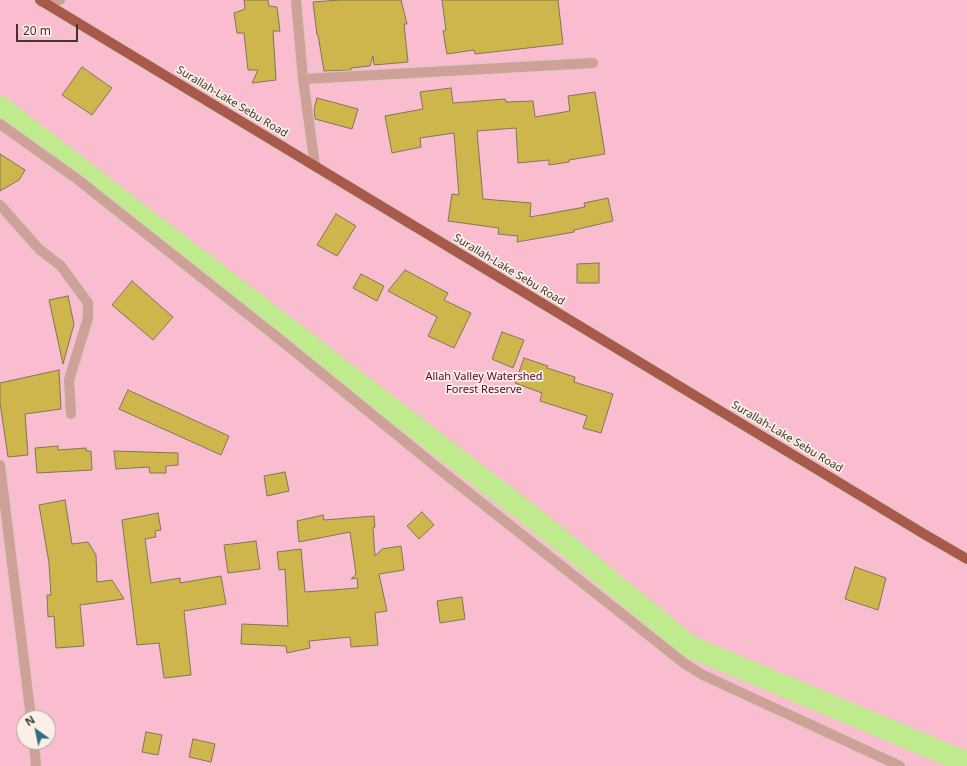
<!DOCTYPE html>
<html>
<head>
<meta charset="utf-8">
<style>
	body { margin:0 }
	#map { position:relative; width:967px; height:766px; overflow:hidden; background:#fbf0e7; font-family:"Noto Sans",sans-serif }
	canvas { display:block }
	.north { position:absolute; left:16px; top:710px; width:40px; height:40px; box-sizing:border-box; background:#fbf0e7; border:1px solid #b0a69d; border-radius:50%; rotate:327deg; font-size:11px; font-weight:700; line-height:16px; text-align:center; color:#40362d }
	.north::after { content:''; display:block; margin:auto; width:14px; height:18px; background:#2f6c83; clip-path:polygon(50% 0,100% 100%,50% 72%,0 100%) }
	.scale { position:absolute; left:16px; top:24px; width:62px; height:18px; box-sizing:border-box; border:2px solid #40362d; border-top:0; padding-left:5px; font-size:12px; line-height:14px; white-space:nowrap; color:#40362d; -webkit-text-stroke:3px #fbf0e7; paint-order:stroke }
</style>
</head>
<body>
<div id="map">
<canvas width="967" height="766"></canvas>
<div class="north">N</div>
<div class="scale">20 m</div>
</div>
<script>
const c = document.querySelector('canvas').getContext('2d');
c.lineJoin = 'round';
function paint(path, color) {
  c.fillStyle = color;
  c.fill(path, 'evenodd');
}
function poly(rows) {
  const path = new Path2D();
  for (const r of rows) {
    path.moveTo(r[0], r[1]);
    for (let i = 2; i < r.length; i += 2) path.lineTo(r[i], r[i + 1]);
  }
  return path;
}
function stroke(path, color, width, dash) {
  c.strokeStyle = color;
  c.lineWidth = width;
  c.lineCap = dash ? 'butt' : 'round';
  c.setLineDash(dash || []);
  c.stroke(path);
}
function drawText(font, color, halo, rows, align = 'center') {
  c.font = font + ' "Noto Sans",sans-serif';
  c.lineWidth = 3.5;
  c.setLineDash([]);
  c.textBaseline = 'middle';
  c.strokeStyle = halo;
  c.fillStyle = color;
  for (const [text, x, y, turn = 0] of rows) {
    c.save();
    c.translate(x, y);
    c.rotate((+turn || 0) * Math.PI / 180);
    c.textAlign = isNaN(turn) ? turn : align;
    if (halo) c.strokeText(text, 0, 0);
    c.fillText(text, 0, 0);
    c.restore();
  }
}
const green = poly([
	[0,0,967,0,967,766,0,766],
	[24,718,48,718,48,742,24,742]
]);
const canal = poly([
	[0,107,536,520,689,646,967,763]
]);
const building = poly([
	[244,0,268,0,269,6,277,7,280,31,273,31,276,80,252,83,258,70,248,70,244,33,237,33,234,13,245,9,244,0],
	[339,0,401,0,407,24,404,24,408,62,374,65,373,56,370,66,351,68,351,70,324,71,318,35,317,35,313,2,339,0],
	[442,0,558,0,563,44,475,54,474,50,447,54,443,31,446,30,442,0],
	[82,67,112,88,92,115,62,95,82,67],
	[451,88,453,103,505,99,506,102,533,101,535,117,570,111,568,96,595,92,605,154,569,160,569,162,549,165,549,160,518,163,516,128,477,131,483,199,531,203,530,217,585,207,584,203,608,198,613,221,574,230,574,232,517,242,518,236,498,234,499,228,448,221,452,194,459,195,454,133,420,138,421,147,392,153,385,116,423,109,420,92,451,88],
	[317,98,358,109,352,129,315,119,314,109,317,98],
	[0,154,25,170,19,180,0,191,0,154],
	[336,214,356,226,337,256,317,245,336,214],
	[599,263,599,283,577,283,577,264,599,263],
	[405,270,448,293,444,300,471,313,454,348,428,336,437,317,388,291,405,270],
	[361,274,384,286,377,301,353,288,361,274],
	[132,281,173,317,153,340,112,305,132,281],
	[68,296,74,324,63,364,49,300,68,296],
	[502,332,524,340,513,368,492,359,502,332],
	[524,358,548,366,547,368,575,377,574,382,613,394,601,433,583,428,587,416,540,401,542,393,515,383,524,358],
	[59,370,61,409,25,414,28,455,8,457,0,403,0,383,59,370],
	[128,390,229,436,221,455,119,409,128,390],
	[58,446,58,450,86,448,86,451,91,451,92,470,37,473,35,448,58,446],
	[114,451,178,453,178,465,166,466,166,473,150,473,149,467,116,469,114,451],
	[285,472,289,491,267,496,264,476,285,472],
	[65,500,72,544,88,542,96,555,97,582,112,580,124,599,80,605,84,646,56,648,54,616,48,617,47,595,51,595,49,563,39,505,65,500],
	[422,512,434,525,419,539,407,526,422,512],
	[158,513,161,530,155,531,156,537,145,539,151,583,180,578,180,583,221,576,226,604,184,611,191,675,164,678,159,643,137,645,122,520,158,513],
	[323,515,324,520,374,516,375,527,373,527,375,556,382,549,401,546,404,570,379,574,387,611,375,613,378,645,351,647,350,637,309,641,310,648,287,653,286,646,241,644,242,624,288,626,285,569,279,570,277,552,301,549,305,592,358,588,357,578,351,579,356,574,350,532,299,542,297,521,323,515],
	[256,541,260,569,228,573,224,545,256,541],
	[855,567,886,578,878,610,845,599,855,567],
	[462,597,465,619,440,623,437,601,462,597],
	[146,732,162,735,158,755,142,752,146,732],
	[193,739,215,744,211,762,189,757,193,739]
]);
const street = poly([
	[296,0,303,79,315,166],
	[42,2,60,0],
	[303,79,593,63],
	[0,124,77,179,283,342,439,469,685,664,703,675,900,766],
	[0,205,39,249,61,266,88,303,88,318,69,380,71,414],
	[0,465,31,718],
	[34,742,36,766]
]);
const primary = poly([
	[40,0,924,534,967,559]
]);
const streetNames = [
	["Surallah-Lake Sebu Road",232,102,31],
	["Surallah-Lake Sebu Road",509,270,31],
	["Surallah-Lake Sebu Road",787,437,31]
];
const parkNames = [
	["Allah Valley Watershed",484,377],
	["Forest Reserve",484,390]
];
paint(green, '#fabdd0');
stroke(canal, '#bfea8d', 22);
paint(building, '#ceb64c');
stroke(building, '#7e775a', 1);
stroke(street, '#d6cbc2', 12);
stroke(primary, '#d6cbc2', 12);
stroke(street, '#cfa097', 10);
stroke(primary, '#a9594a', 10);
drawText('11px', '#40362d', '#fbf0e7', streetNames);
drawText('11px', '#5e012f', '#fbf0e7', parkNames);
</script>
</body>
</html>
